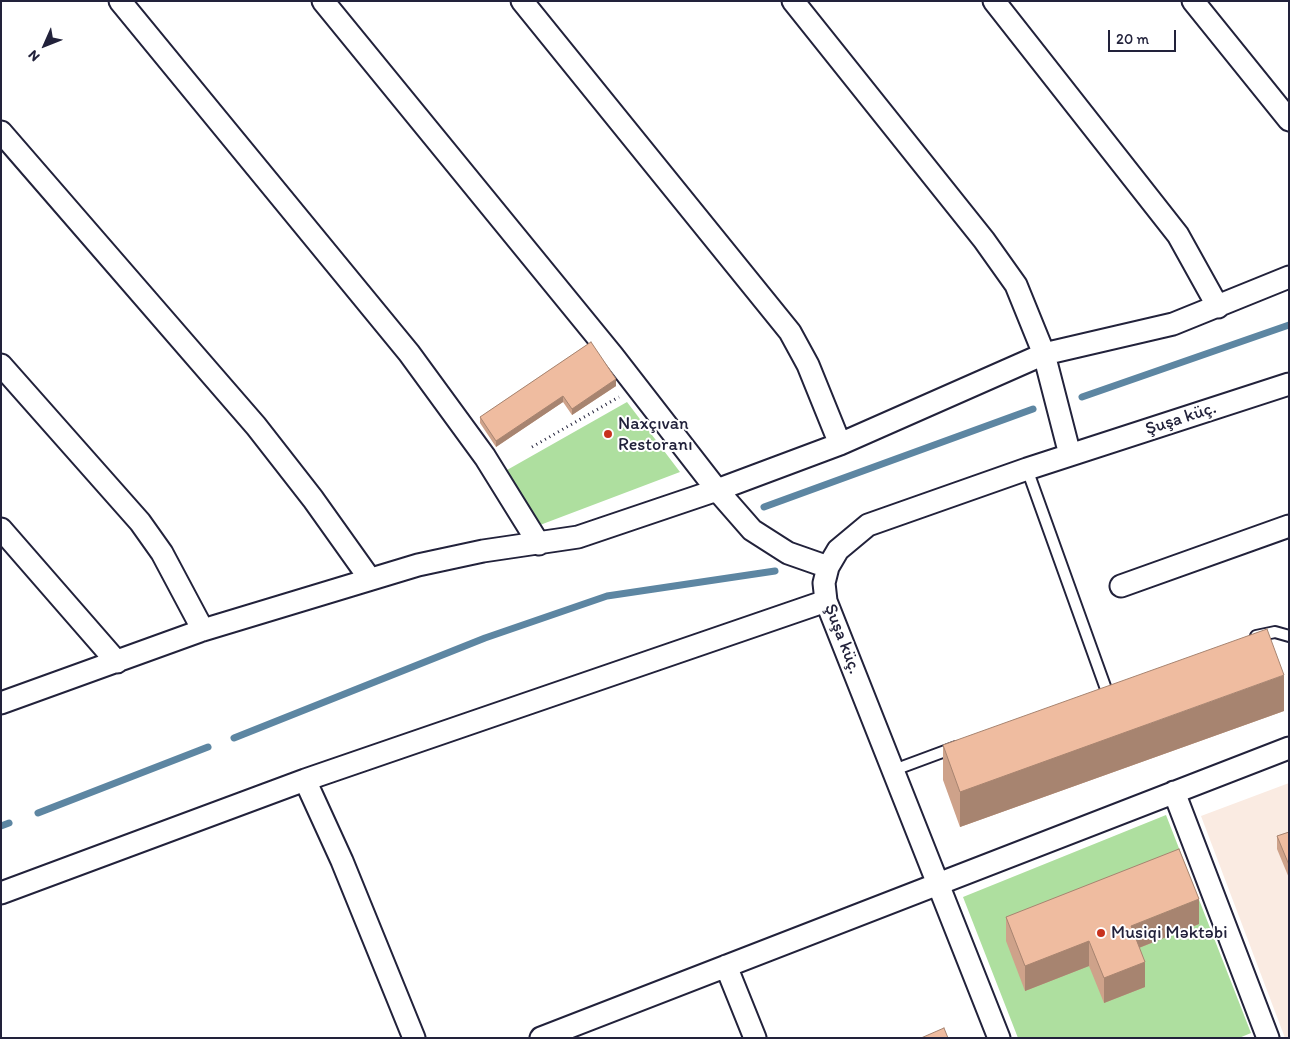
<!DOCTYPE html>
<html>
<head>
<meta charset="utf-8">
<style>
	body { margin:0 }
	#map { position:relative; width:1290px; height:1039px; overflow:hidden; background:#fff; font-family:Itim,sans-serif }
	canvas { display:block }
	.frame { position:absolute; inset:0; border:2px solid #22223b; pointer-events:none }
	.north { position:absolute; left:20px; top:20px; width:50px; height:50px; -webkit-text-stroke:4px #fff; paint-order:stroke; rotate:226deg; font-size:14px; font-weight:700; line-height:20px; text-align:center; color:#22223b }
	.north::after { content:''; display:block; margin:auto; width:18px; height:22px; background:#22223b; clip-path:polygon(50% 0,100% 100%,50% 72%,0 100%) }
	.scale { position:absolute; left:1108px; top:30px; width:68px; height:22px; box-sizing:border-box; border:2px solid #22223b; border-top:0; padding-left:6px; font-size:15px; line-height:18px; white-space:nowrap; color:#22223b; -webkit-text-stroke:4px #fff; paint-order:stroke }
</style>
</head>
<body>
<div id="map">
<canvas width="1290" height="1039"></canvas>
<div class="frame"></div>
<div class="north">N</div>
<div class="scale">20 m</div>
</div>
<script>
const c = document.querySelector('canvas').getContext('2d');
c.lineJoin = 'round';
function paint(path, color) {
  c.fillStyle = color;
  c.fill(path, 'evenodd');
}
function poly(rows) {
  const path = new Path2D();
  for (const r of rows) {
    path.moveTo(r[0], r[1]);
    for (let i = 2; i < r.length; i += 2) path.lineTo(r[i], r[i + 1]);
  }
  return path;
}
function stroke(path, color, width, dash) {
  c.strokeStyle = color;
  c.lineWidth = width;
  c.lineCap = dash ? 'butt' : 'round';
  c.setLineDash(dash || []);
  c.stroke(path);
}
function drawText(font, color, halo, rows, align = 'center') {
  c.font = font + ' Itim,sans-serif';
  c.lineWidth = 4;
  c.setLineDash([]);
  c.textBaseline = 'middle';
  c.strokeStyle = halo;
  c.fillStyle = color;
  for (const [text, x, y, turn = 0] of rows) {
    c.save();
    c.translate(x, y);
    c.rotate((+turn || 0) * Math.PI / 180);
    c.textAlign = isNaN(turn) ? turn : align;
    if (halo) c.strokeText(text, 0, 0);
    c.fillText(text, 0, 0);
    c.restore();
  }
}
const built = poly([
	[1289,783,1289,1038,1285,1038,1201,816]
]);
const green = poly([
	[627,402,680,472,540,525,507,470],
	[1166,815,1251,1033,1239,1038,1018,1038,963,897]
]);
const stream = poly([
	[1082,397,1289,325],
	[764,507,1033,409],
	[234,738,485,638,607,596,775,571],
	[38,813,208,747],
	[1,826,9,823]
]);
const path = poly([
	[532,447,619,397]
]);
const service = poly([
	[1027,469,1106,689],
	[1256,636,1275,632,1289,636],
	[894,770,956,747]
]);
const minor = poly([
	[120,1,409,353,485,457,539,544],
	[323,1,613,356,717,490,752,530,788,553,828,567],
	[522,1,790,332,808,365,840,444],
	[793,1,984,240,1016,285,1044,354,1070,455],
	[994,1,1178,235,1218,307],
	[1193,1,1289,120],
	[1,132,256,426,313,499,370,579],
	[1,365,140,522,162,553,203,630],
	[1,529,117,662],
	[1121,586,1289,526],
	[1,703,203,630,418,565,483,551,578,537,717,490,840,444,1044,354,1173,324,1289,277],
	[305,780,342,861,414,1038],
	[1174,792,1268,1038],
	[1,893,305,780,826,601],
	[726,966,755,1038],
	[541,1038,1289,748],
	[999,1038,826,601,824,583,828,567,838,550,868,525,1027,469,1289,384]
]);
const wall = poly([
	[591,342,616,386,572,415,563,402,496,447,480,423,480,417],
	[1284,711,960,827,943,780,943,745],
	[1289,832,1289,878,1277,849,1277,836],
	[1006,917,1199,924,1139,948,1145,987,1104,1003,1089,966,1025,991,1006,941]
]);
const shadedWall = poly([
	[616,379,616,386,572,415,572,409],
	[563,396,563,402,496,447,496,441],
	[1284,675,1284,711,960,827,960,792],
	[1199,899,1199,924,1131,951,1131,926],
	[1089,941,1089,966,1025,991,1025,966],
	[1145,962,1145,987,1104,1003,1104,978]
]);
const building = poly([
	[591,342,616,379,572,409,563,396,496,441,480,417,591,342],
	[1267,629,1284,675,960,792,943,745,1267,629],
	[1289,832,1289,865,1277,836,1289,832],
	[1179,849,1199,899,1131,926,1145,962,1104,978,1089,941,1025,966,1006,917,1179,849],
	[944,1028,948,1038,921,1038,944,1028]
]);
const markers = [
	[608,434,5,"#c8321e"],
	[1101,933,5,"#c8321e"]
];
const streetNames = [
	["Şuşa küç.",1181,419,-18],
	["Şuşa küç.",842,639,69]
];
const poiNames = [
	["Naxçıvan",618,424],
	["Restoranı",618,445],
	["Musiqi Məktəbi",1111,933]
];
paint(built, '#faebe2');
paint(green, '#aedf9f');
stroke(stream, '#5d86a2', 7);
stroke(service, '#22223b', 14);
stroke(minor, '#22223b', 25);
stroke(path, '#22223b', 3, [1, 4]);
stroke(service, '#fff', 10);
stroke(minor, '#fff', 21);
paint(wall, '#cea28a');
paint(shadedWall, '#a78470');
paint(building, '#efbca0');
stroke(building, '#a78470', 1);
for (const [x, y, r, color] of markers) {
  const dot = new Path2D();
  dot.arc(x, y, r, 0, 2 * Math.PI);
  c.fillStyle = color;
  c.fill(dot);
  stroke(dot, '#fff', 2);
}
drawText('18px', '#22223b', '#fff', streetNames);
drawText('18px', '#22223b', '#fff', poiNames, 'left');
</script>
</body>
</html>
